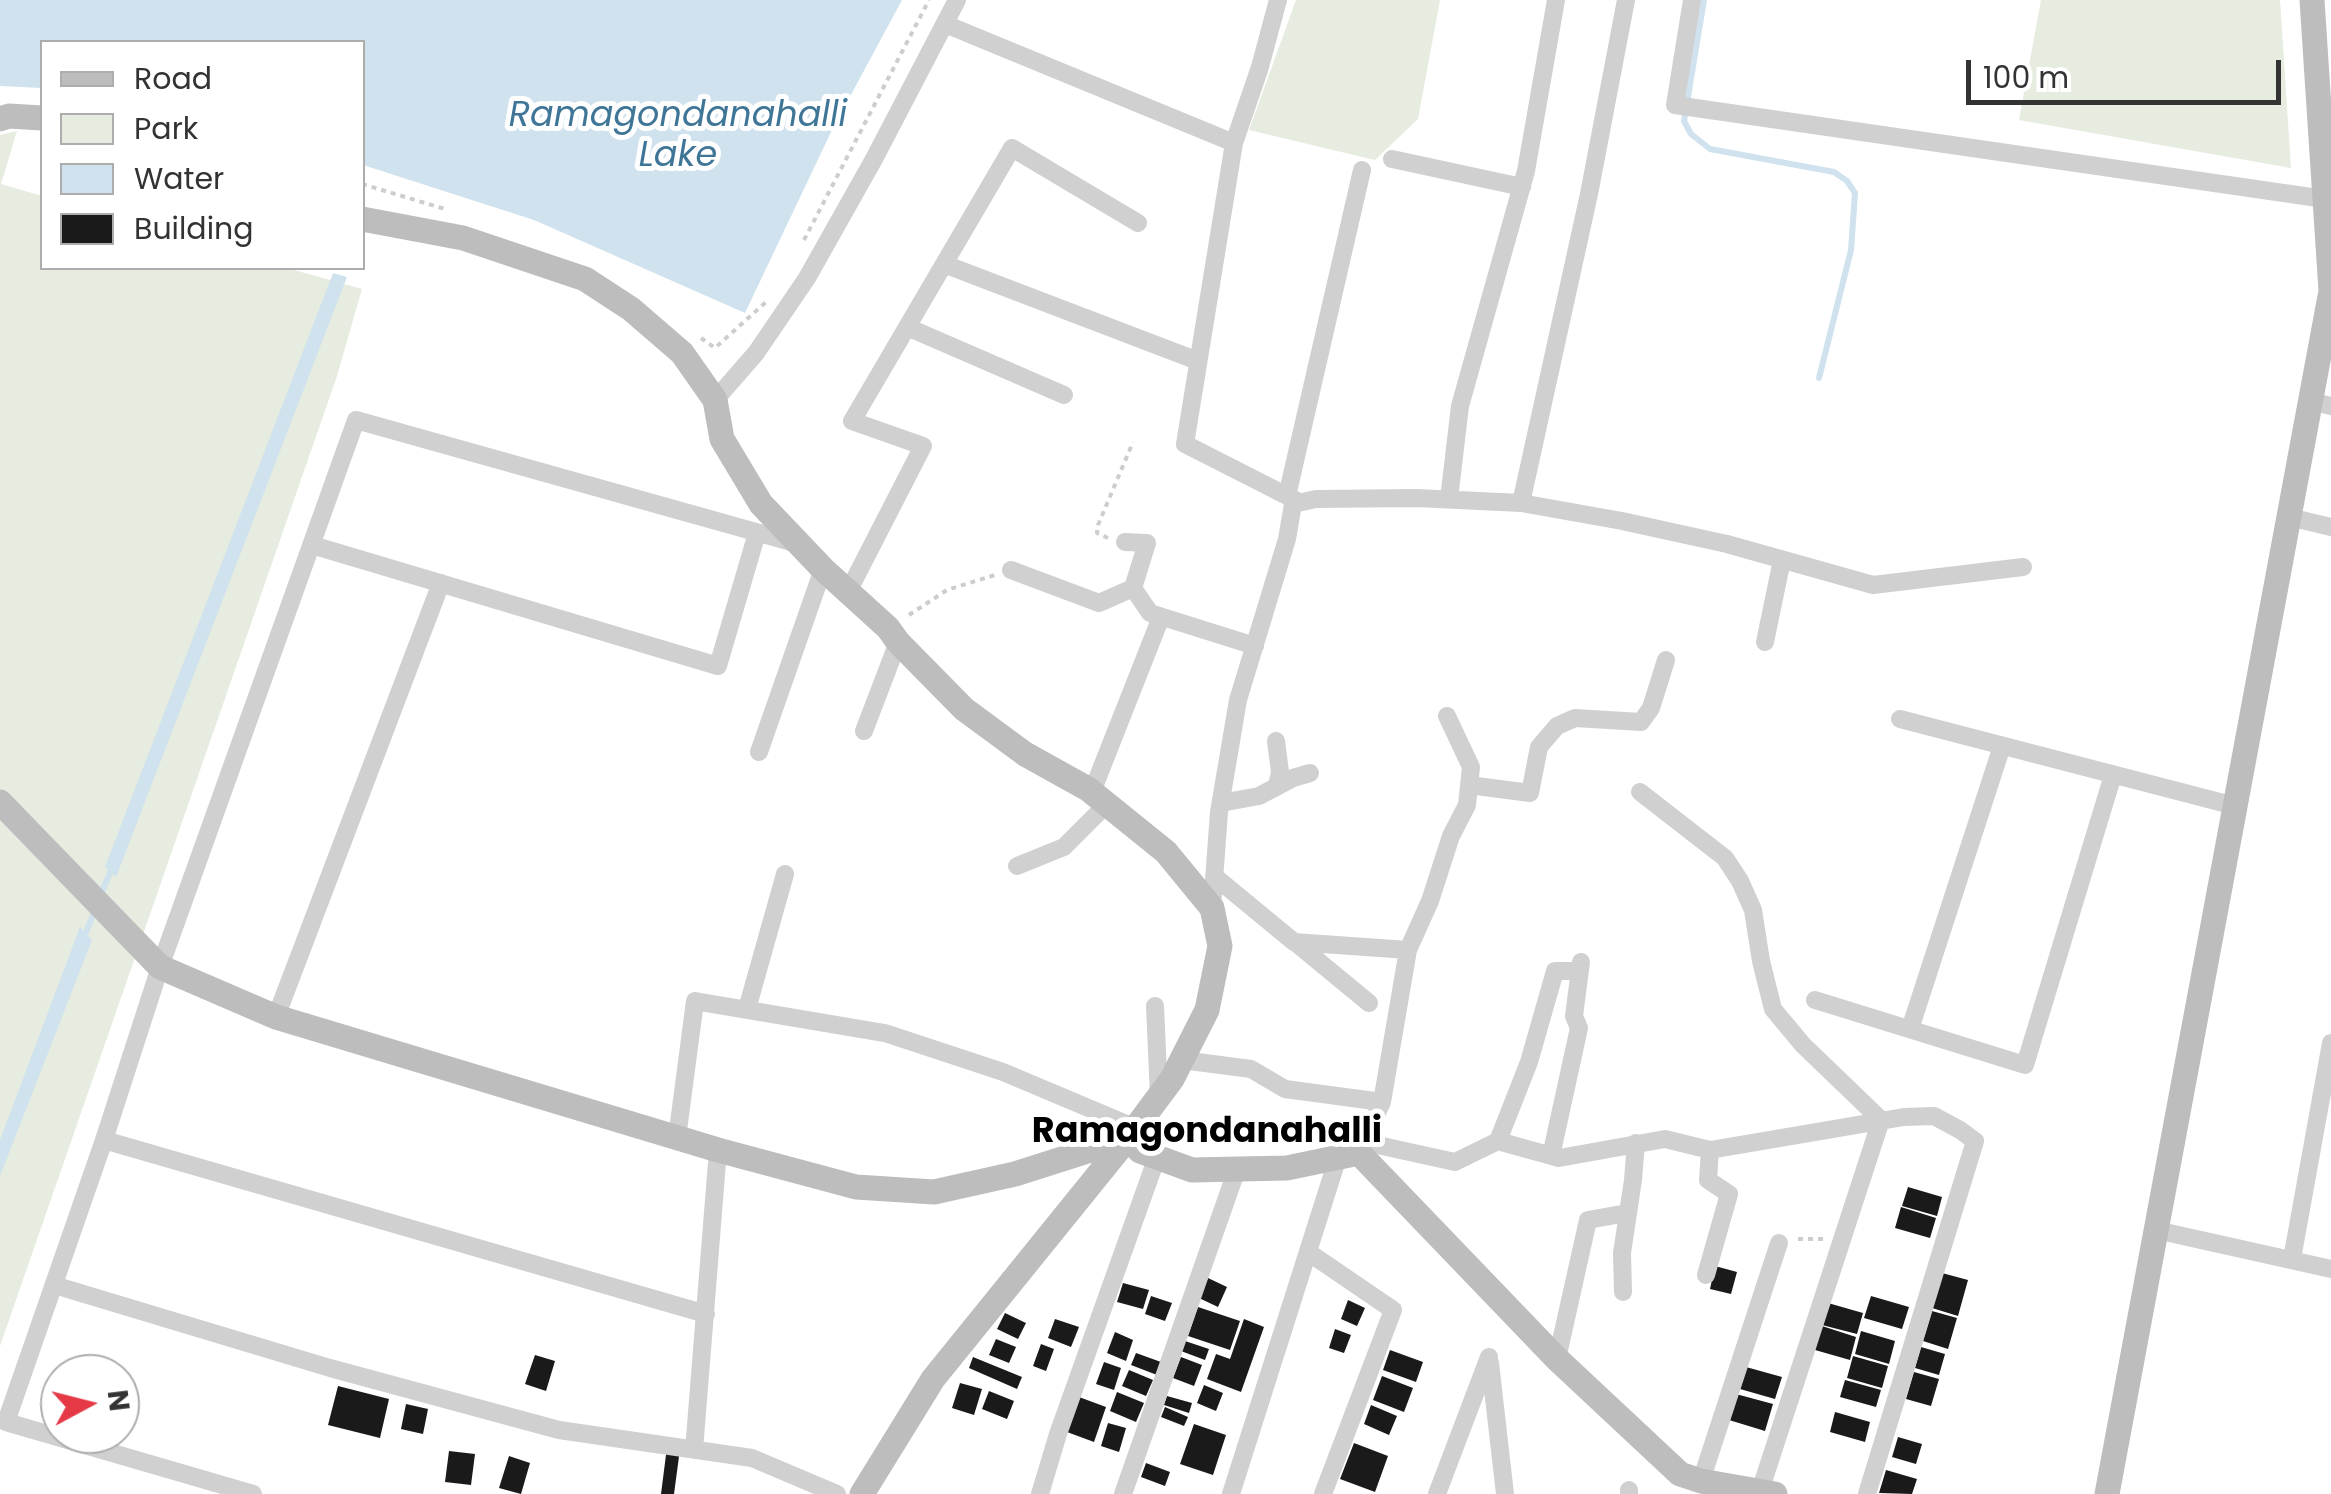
<!DOCTYPE html>
<html>
<head>
<meta charset="utf-8">
<style>
	body { margin:0 }
	#map { position:relative; width:2331px; height:1494px; overflow:hidden; background:#fff; font-family:Poppins,sans-serif }
	canvas { display:block }
	.legend { position:absolute; left:40px; top:40px; width:325px; height:230px; box-sizing:border-box; background:#fff; border:2px solid #adadad; margin:0; padding:12px 18px; list-style:none; font-size:30px; color:#333 }
	.legend li { display:flex; align-items:center; gap:20px; height:50px }
	.legend b { width:50px; border:2px solid #adadad }
	.north { position:absolute; left:40px; top:1354px; width:100px; height:100px; box-sizing:border-box; background:#fff; border:2px solid #adadad; border-radius:50%; rotate:83deg; font-size:28px; font-weight:700; line-height:40px; text-align:center; color:#333 }
	.north::after { content:''; display:block; margin:auto; width:35px; height:45px; background:#e63946; clip-path:polygon(50% 0,100% 100%,50% 72%,0 100%) }
	.scale { position:absolute; left:1966px; top:60px; width:315px; height:45px; box-sizing:border-box; border:5px solid #333; border-top:0; padding-left:12px; font-size:30px; line-height:35px; white-space:nowrap; color:#333; -webkit-text-stroke:8px #fff; paint-order:stroke }
</style>
</head>
<body>
<div id="map">
<canvas width="2331" height="1494"></canvas>
<ul class="legend">
<li><b style="height:12px;background:#bdbdbd"></b>Road</li>
<li><b style="height:28px;background:#e6ecdf"></b>Park</li>
<li><b style="height:28px;background:#cfe2ee"></b>Water</li>
<li><b style="height:28px;background:#1a1a1a"></b>Building</li>
</ul>
<div class="north">N</div>
<div class="scale">100 m</div>
</div>
<script>
const c = document.querySelector('canvas').getContext('2d');
c.lineJoin = 'round';
function paint(path, color) {
  c.fillStyle = color;
  c.fill(path, 'evenodd');
}
function poly(rows) {
  const path = new Path2D();
  for (const r of rows) {
    path.moveTo(r[0], r[1]);
    for (let i = 2; i < r.length; i += 2) path.lineTo(r[i], r[i + 1]);
  }
  return path;
}
function stroke(path, color, width, dash) {
  c.strokeStyle = color;
  c.lineWidth = width;
  c.lineCap = dash ? 'butt' : 'round';
  c.setLineDash(dash || []);
  c.stroke(path);
}
function drawText(font, color, halo, rows, align = 'center') {
  c.font = font + ' Poppins,sans-serif';
  c.lineWidth = 10;
  c.setLineDash([]);
  c.textBaseline = 'middle';
  c.strokeStyle = halo;
  c.fillStyle = color;
  for (const [text, x, y, turn = 0] of rows) {
    c.save();
    c.translate(x, y);
    c.rotate((+turn || 0) * Math.PI / 180);
    c.textAlign = isNaN(turn) ? turn : align;
    if (halo) c.strokeText(text, 0, 0);
    c.fillText(text, 0, 0);
    c.restore();
  }
}
const green = poly([
	[1296,0,1440,0,1418,119,1375,160,1249,130],
	[2041,0,2280,0,2291,168,2019,120],
	[17,131,1,184,42,196,42,268,287,268,362,289,337,376,0,1346,0,135]
]);
const water = poly([
	[0,0,902,0,832,130,745,313,534,220,363,165,362,42,42,42,42,88,0,86],
	[333,273,347,277,116,877,105,867],
	[80,927,92,940,0,1176,0,1140]
]);
const stream = poly([
	[1704,0,1684,121,1691,134,1710,149,1834,172,1847,181,1855,193,1851,250,1819,378],
	[101,894,112,868],
	[83,940,95,910]
]);
const building = poly([
	[1908,1187,1942,1197,1937,1216,1902,1206],
	[1901,1207,1936,1218,1930,1238,1895,1228],
	[1715,1266,1737,1272,1731,1294,1710,1289],
	[1942,1273,1968,1280,1958,1316,1932,1308],
	[1208,1278,1227,1287,1218,1307,1199,1298],
	[1123,1283,1149,1290,1143,1309,1117,1302],
	[1151,1296,1172,1303,1165,1321,1145,1314],
	[1871,1296,1909,1307,1902,1329,1864,1318],
	[1348,1300,1365,1308,1357,1326,1341,1319],
	[1828,1303,1863,1313,1857,1334,1822,1325],
	[1198,1307,1240,1321,1230,1350,1188,1336],
	[1932,1311,1957,1318,1948,1349,1923,1341],
	[1005,1313,1026,1323,1018,1339,997,1329],
	[1055,1319,1079,1327,1071,1347,1048,1338],
	[1244,1319,1264,1327,1241,1392,1207,1379,1216,1354,1230,1359],
	[1822,1326,1856,1337,1850,1360,1815,1350],
	[1335,1329,1351,1335,1344,1353,1329,1348],
	[1861,1331,1895,1341,1889,1364,1855,1354],
	[1115,1332,1133,1340,1126,1361,1107,1353],
	[996,1339,1016,1347,1009,1363,989,1355],
	[1185,1341,1209,1349,1205,1360,1181,1351],
	[1041,1344,1054,1349,1046,1371,1033,1366],
	[1921,1347,1945,1354,1939,1375,1915,1368],
	[1390,1350,1423,1362,1416,1382,1383,1370],
	[1136,1353,1161,1362,1157,1375,1131,1365],
	[535,1355,555,1361,546,1391,525,1384],
	[1853,1356,1888,1366,1882,1388,1847,1378],
	[973,1357,1022,1377,1017,1389,969,1368],
	[1181,1357,1202,1365,1194,1386,1173,1378],
	[1104,1362,1121,1368,1114,1390,1096,1384],
	[1746,1367,1782,1377,1775,1399,1740,1389],
	[1129,1370,1153,1380,1146,1396,1122,1386],
	[1914,1372,1939,1379,1931,1406,1906,1399],
	[1382,1376,1413,1388,1404,1412,1373,1400],
	[1845,1380,1881,1390,1876,1407,1840,1397],
	[960,1383,982,1389,974,1415,952,1408],
	[1204,1385,1223,1393,1216,1411,1197,1403],
	[338,1386,389,1399,380,1438,328,1425],
	[989,1391,1014,1401,1007,1419,982,1409],
	[1117,1392,1144,1403,1136,1422,1110,1411],
	[1736,1394,1773,1404,1765,1431,1729,1420],
	[1167,1396,1192,1403,1189,1413,1164,1405],
	[1079,1397,1106,1407,1094,1442,1067,1432],
	[406,1404,428,1409,423,1434,401,1429],
	[1371,1405,1397,1416,1389,1435,1364,1424],
	[1165,1407,1188,1417,1184,1426,1161,1417],
	[1835,1412,1870,1422,1865,1442,1830,1432],
	[1108,1423,1126,1428,1119,1452,1101,1446],
	[1194,1424,1226,1435,1213,1475,1180,1464],
	[1898,1437,1922,1444,1916,1464,1892,1457],
	[1354,1443,1388,1456,1375,1492,1340,1479],
	[667,1447,680,1449,674,1494,661,1494],
	[449,1451,475,1454,471,1485,445,1482],
	[509,1456,530,1463,521,1494,499,1488],
	[1146,1463,1170,1472,1165,1486,1141,1477],
	[1886,1470,1917,1479,1912,1494,1879,1493]
]);
const path = poly([
	[362,184,445,209],
	[804,240,929,0],
	[701,338,715,348,766,302],
	[1108,538,1097,533,1098,525,1133,442],
	[909,615,947,590,995,575],
	[1798,1239,1824,1239]
]);
const street = poly([
	[1692,0,1675,105,2325,199],
	[945,24,1234,143,1185,444,1299,502],
	[1234,143,1260,67,1278,0],
	[1392,159,1522,187],
	[944,264,1198,361],
	[907,327,1064,395],
	[715,400,756,353,807,278,874,159,957,0],
	[2310,401,2331,406],
	[1287,496,1362,170],
	[1449,499,1460,406,1526,171,1556,0],
	[1521,503,1589,194,1626,0],
	[2289,517,2331,527],
	[1125,542,1147,543,1133,588],
	[312,545,718,666,757,533],
	[1011,570,1099,603,1133,588,1150,613,1255,646],
	[848,592,923,446,852,421,1012,148,1138,223],
	[1765,642,1782,560],
	[1900,719,2235,806],
	[864,731,898,642],
	[1276,741,1280,772,1277,786],
	[759,752,823,569],
	[1469,785,1530,793,1539,747,1557,726,1575,718,1641,722,1651,708,1666,660],
	[1092,792,1161,617],
	[1640,792,1725,858,1740,881,1753,910,1761,961,1773,1009,1803,1045,1881,1120],
	[1221,803,1259,796,1293,778,1310,773],
	[1017,866,1064,847,1107,804],
	[1214,876,1294,942,1408,950,1382,1102],
	[1212,908,1219,812,1238,700,1287,539,1293,504,1316,499,1416,498,1521,503,1622,521,1727,544,1873,585,2023,567],
	[1295,942,1369,1003],
	[1408,950,1430,901,1451,836,1467,805,1471,767,1447,716],
	[1815,1000,2025,1065,2113,775],
	[1155,1006,1159,1096],
	[747,1009,785,874],
	[276,1017,441,583],
	[1910,1029,2002,746],
	[1182,1060,1251,1069,1285,1089,1382,1102,1360,1150],
	[677,1138,695,1001,885,1033,1003,1072,1136,1128],
	[104,1140,706,1314],
	[1498,1141,1529,1062,1555,971,1580,971],
	[1364,1142,1455,1162,1498,1141,1559,1158,1665,1139,1710,1150,1904,1117,1934,1116,1960,1130,1975,1141,1867,1494],
	[1551,1156,1579,1028,1574,1016,1581,962],
	[2156,1230,2331,1269],
	[1308,1252,1393,1310,1323,1494],
	[2292,1259,2331,1043],
	[1706,1275,1729,1194,1708,1180,1710,1150],
	[54,1285,330,1368,559,1430,752,1458,837,1494],
	[1623,1292,1622,1253,1633,1180,1636,1143],
	[1557,1359,1588,1220,1627,1213],
	[1490,1363,1505,1494],
	[694,1450,718,1150],
	[1701,1481,1779,1243],
	[1629,1490,1629,1494],
	[1760,1491,1881,1120],
	[253,1494,6,1422,104,1140,160,967,356,420,795,543],
	[1040,1494,1058,1434,1157,1157],
	[1123,1494,1237,1169],
	[1231,1494,1338,1157],
	[1437,1494,1489,1357]
]);
const secondary = poly([
	[0,119,9,116,42,118],
	[362,219,463,238,585,279,631,309,682,353,715,400,722,439,761,504,823,569,888,628,898,642,964,709,1025,754,1088,789,1166,852,1212,908,1220,946,1207,1010,1172,1079,1128,1138,933,1379,862,1494],
	[0,802,160,967,276,1017,718,1150,856,1187,934,1192,1015,1174,1128,1138],
	[1128,1138,1140,1151,1192,1170,1287,1168,1359,1153,1557,1359,1680,1474,1701,1481,1775,1494],
	[2107,1494,2331,291,2312,0]
]);
const waterNames = [
	["Ramagondanahalli",678,117],
	["Lake",678,157]
];
const neighbourhoodNames = [
	["Ramagondanahalli",1207,1133]
];
paint(green, '#e6ecdf');
paint(water, '#cfe2ee');
stroke(stream, '#cfe2ee', 6);
paint(building, '#1a1a1a');
stroke(path, '#cdcdcd', 4, [5, 5]);
stroke(street, '#d0d0d0', 18);
stroke(secondary, '#bdbdbd', 25);
drawText('italic 35px', '#3f7597', '#fff', waterNames);
drawText('bold 35px', '#000', '#fff', neighbourhoodNames);
</script>
</body>
</html>
